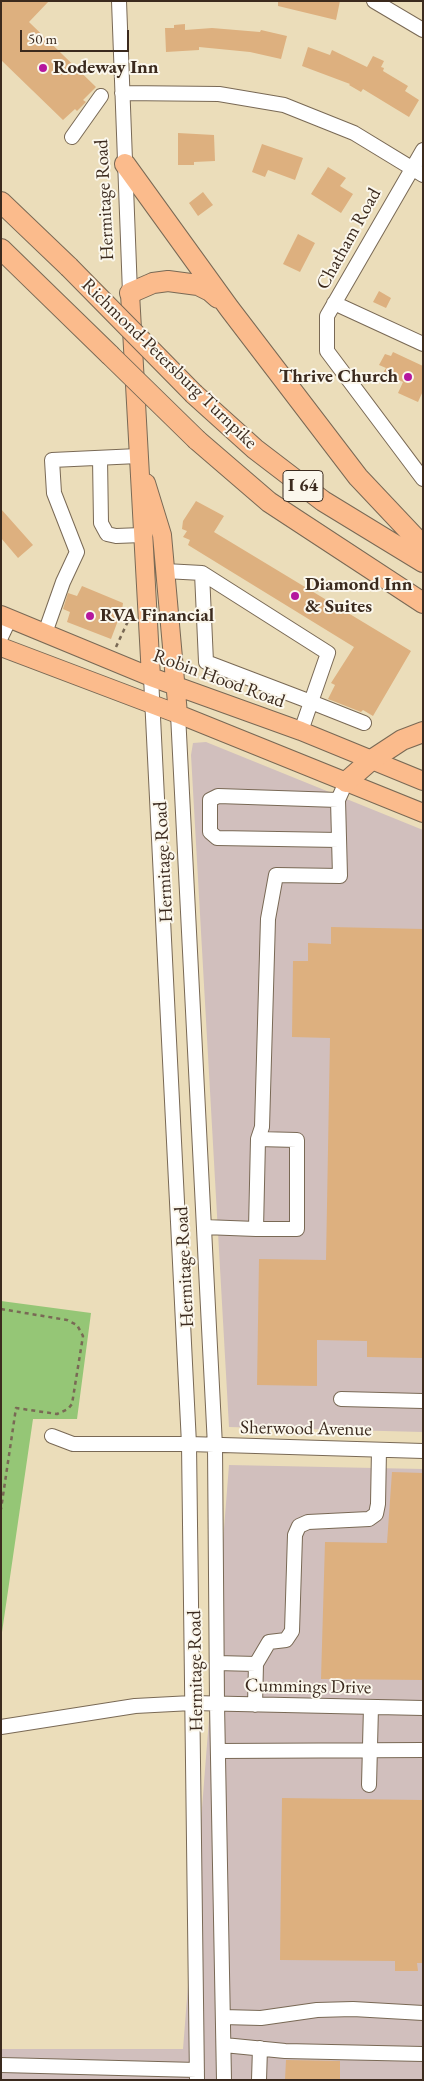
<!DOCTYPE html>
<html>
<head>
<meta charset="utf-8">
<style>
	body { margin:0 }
	#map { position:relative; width:424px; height:2081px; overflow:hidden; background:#ebddba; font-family:"EB Garamond",serif }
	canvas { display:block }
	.frame { position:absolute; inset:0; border:2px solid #3b2a1e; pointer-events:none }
	.scale { position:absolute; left:20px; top:30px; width:109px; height:22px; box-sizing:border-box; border:2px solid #3b2a1e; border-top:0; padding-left:6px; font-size:15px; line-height:18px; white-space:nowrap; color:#3b2a1e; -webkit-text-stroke:4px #fbf7ec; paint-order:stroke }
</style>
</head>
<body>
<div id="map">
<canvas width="424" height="2081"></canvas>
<div class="frame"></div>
<div class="scale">50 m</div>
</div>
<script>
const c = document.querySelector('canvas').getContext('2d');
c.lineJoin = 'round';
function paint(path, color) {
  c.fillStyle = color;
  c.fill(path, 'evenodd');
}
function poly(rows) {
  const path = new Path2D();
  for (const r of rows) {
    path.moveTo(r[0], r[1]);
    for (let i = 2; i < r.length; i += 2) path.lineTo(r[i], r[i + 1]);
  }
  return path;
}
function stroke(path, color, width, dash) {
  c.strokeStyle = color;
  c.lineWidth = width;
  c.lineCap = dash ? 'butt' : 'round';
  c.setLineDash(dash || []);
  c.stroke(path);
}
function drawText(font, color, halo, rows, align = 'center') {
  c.font = font + ' "EB Garamond",serif';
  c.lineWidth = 4;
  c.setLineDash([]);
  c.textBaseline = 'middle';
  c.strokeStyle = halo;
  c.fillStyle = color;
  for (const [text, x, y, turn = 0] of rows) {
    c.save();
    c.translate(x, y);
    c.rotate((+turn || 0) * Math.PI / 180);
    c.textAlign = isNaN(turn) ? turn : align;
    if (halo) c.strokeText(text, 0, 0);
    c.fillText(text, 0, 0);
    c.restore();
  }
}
const industrial = poly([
	[206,742,423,830,423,1432,229,1427,191,755,193,743],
	[229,1465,423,1469,423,2080,1,2080,1,2049,183,2049]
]);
const green = poly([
	[1,1301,91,1313,77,1419,33,1419,1,1639]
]);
const building = poly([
	[1,1,49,1,29,22,96,87,83,100,86,102,77,111,75,109,63,120,1,60],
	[278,1,340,1,336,20,278,6],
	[185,24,185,30,212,28,260,32,261,30,287,36,281,59,250,52,199,47,199,50,166,52,165,28,174,28,174,25],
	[308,47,330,55,332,50,367,67,373,56,384,61,381,67,384,68,383,71,408,86,405,91,419,100,409,117,363,89,361,92,349,85,350,84,302,66],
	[178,133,214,135,215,161,194,162,194,165,178,165],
	[262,144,303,158,295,180,268,170,265,177,252,172],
	[328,167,346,178,340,186,353,194,341,213,311,194],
	[203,192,213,205,198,216,189,203],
	[298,234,315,243,300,272,283,264],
	[379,291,391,298,386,308,373,302],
	[393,352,423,366,423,391,418,402,398,393,403,382,383,373,386,368,379,365,385,354,391,356],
	[196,501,224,516,214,532,411,651,373,716,363,710,361,712,328,699,335,685,331,683,354,647,188,545,190,540,183,537,187,531,182,529,183,521],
	[1,509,33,545,18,558,1,538],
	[82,586,123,603,122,610,111,639,67,622,70,612,63,609,68,593,77,596],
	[331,927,423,929,423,1358,367,1357,367,1341,317,1340,317,1386,257,1385,259,1259,326,1260,330,1038,292,1037,293,961,308,961,308,943,331,944],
	[392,1472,423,1473,423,1680,321,1679,325,1542,387,1543],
	[282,1798,423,1800,423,1963,417,1963,418,1971,395,1971,395,1961,280,1960],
	[286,2060,340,2061,340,2080,285,2080]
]);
const path = poly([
	[116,647,129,619],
	[1,1309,67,1320,77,1325,83,1336,72,1404,68,1409,57,1414,16,1408,1,1509]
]);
const minor = poly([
	[119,1,130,293],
	[374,1,423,30],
	[122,93,219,94,284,105,354,133,423,175],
	[72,137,101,96],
	[423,150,327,316,327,351,423,479],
	[334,303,423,344],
	[100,458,101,523,107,534,116,536,142,535],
	[165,571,202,573],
	[45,633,63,582,77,552,54,493,52,460,138,456],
	[1,637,10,618],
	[151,677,189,1444,197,2080],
	[178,714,215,1446,217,1704,224,2080],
	[301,731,311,702,328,653,202,573,206,662,311,702,364,723],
	[338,800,218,796,210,800,210,832,217,838,339,840],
	[204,1227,256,1229,258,1139,262,1127,268,919,276,875,340,876,338,800,346,782],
	[256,1229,297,1229,297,1140,258,1139],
	[341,1399,423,1401],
	[52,1436,73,1444,189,1444,423,1451],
	[217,1663,256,1664],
	[255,1705,256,1664,269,1642,286,1640,292,1631,295,1535,299,1526,308,1522,369,1519,376,1514,378,1504,379,1450],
	[1,1727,135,1706,192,1703,423,1708],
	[218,1751,423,1750],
	[369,1785,371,1707],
	[223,2017,261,2018,317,2010,353,2009,423,2013],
	[224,2045,285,2051,423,2054],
	[1,2065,197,2070],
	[259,2080,260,2048]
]);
const major = poly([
	[130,293,151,677],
	[146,483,162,535,178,714],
	[1,615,151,677,301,731,423,781],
	[1,647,178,714,423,813]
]);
const highway = poly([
	[125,164,229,308,358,477,423,546],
	[1,202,69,267],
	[1,249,110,355],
	[130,293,153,283,168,281,198,285,210,291,218,298],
	[194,394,255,449,323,501,423,562],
	[197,440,269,502,423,603],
	[346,782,370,761,402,740,423,732]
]);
const highwayBridge = poly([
	[69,267,194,394],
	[110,355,197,440]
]);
const markers = [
	[43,68,5,"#b5179e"],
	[408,377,5,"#b5179e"],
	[295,596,5,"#b5179e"],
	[90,616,5,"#b5179e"]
];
const shields = [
	[303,486,40]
];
const shieldNames = [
	["I 64",303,486]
];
const poiNames = [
	["Rodeway Inn",53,68],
	["Thrive Church",398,377,"right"],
	["Diamond Inn",305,585],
	["& Suites",305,607],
	["RVA Financial",100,616]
];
const streetNames = [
	["Hermitage Road",105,200,-93],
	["Chatham Road",349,239,-61],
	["Richmond-Petersburg Turnpike",169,364,44],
	["Robin Hood Road",219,679,20],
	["Hermitage Road",164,862,-93],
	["Hermitage Road",185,1267,-93],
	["Sherwood Avenue",306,1429,1],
	["Hermitage Road",196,1671,-91],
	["Cummings Drive",308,1687,1]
];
paint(industrial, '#d1bfbd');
paint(green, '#95c676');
paint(building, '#ddb07f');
stroke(minor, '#796955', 16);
stroke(major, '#796955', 20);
stroke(highway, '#796955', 22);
stroke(path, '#796955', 2.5, [4, 4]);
stroke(minor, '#fff', 14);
stroke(major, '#fbbb8c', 18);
stroke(highway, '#fbbb8c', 20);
stroke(highwayBridge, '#796955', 22, []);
stroke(highwayBridge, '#fbbb8c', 20);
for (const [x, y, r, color] of markers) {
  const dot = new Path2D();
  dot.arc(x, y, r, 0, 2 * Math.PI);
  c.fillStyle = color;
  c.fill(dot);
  stroke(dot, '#fbf7ec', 2);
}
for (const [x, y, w] of shields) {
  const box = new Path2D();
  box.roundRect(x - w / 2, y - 15.5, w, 31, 4);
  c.fillStyle = '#fbf7ec';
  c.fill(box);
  stroke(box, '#3b2a1e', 1);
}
drawText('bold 18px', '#3b2a1e', null, shieldNames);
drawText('bold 19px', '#3b2a1e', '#fbf7ec', poiNames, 'left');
drawText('19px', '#3b2a1e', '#fbf7ec', streetNames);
</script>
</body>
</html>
